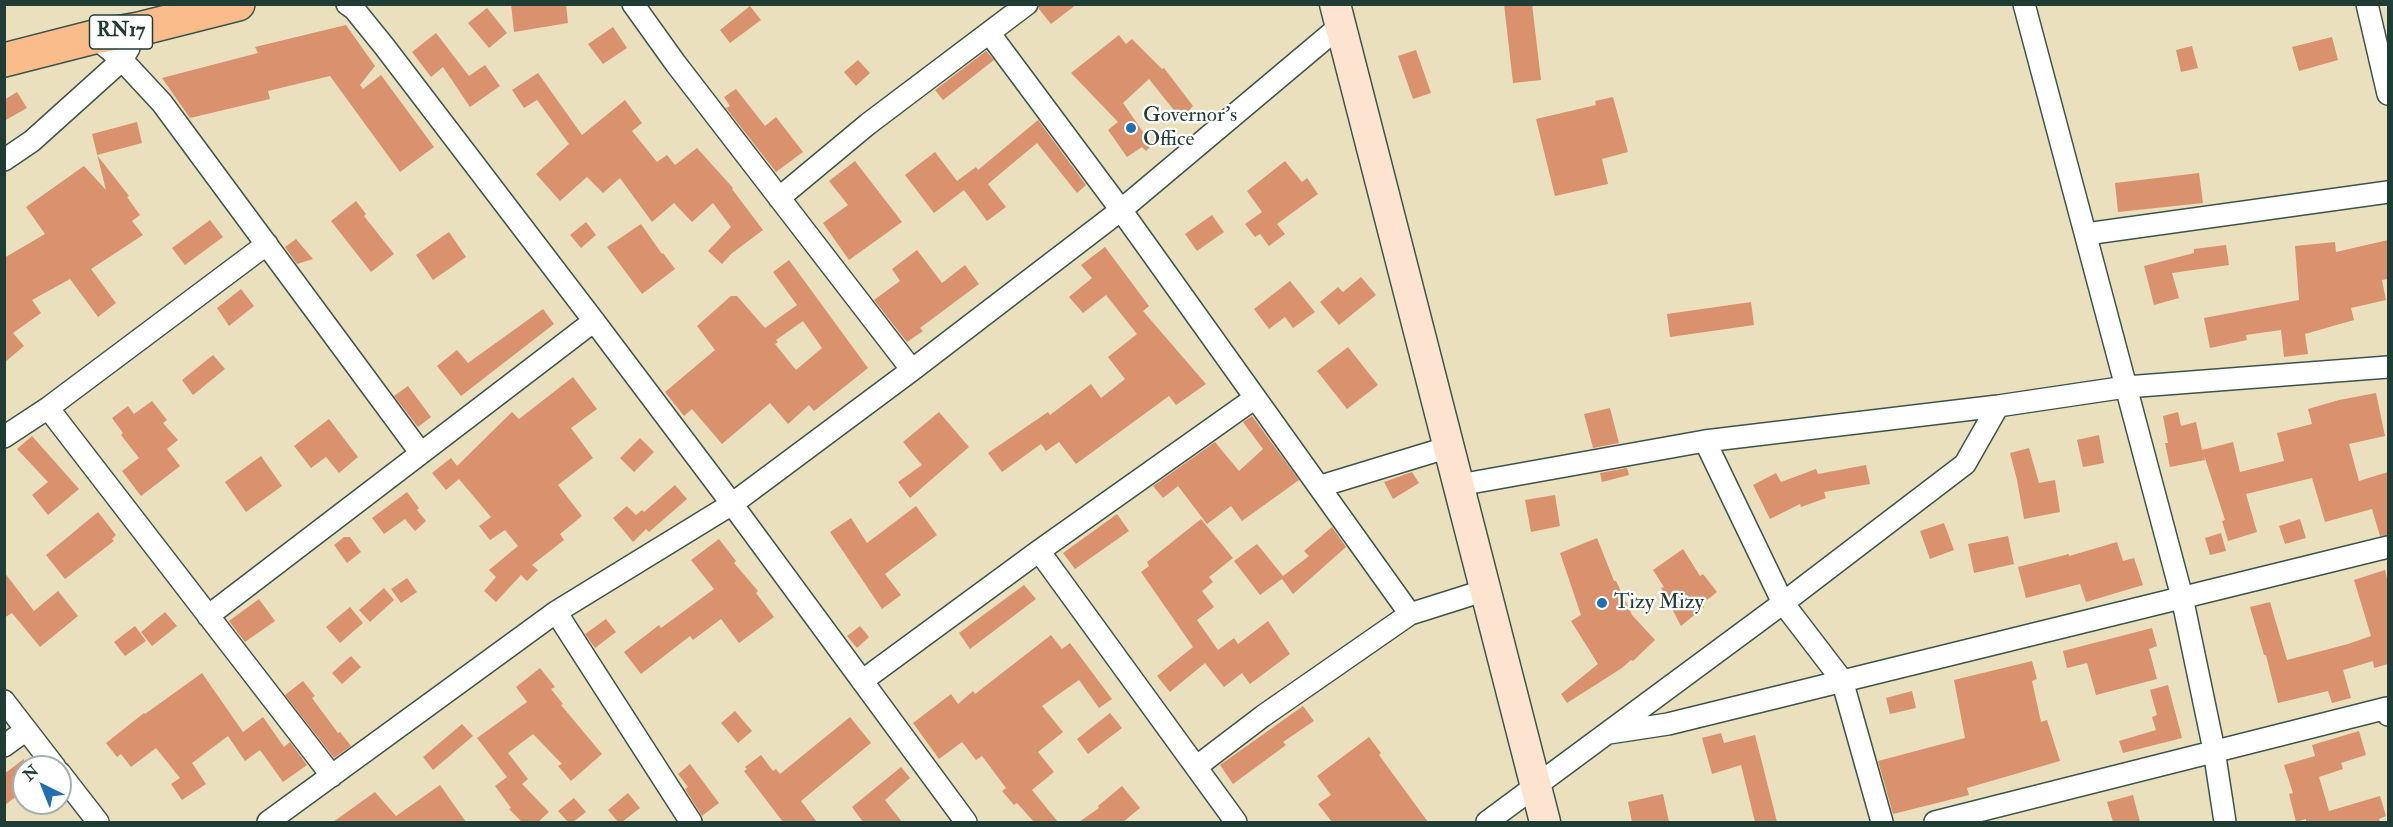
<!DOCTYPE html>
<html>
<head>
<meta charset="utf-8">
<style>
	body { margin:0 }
	#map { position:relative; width:2393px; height:827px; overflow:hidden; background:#eae0bd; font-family:"IM FELL Double Pica",serif }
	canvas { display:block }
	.frame { position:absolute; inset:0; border:6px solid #1f3d34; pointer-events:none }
	.north { position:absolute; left:12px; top:755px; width:60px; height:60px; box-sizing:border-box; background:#fff; border:2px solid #a5b1ae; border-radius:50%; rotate:317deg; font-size:16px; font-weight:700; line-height:24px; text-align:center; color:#1f3d34 }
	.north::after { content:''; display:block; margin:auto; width:21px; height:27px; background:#1f6fb2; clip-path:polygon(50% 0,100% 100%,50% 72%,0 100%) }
</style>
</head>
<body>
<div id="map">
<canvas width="2393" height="827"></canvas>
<div class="frame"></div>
<div class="north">N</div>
</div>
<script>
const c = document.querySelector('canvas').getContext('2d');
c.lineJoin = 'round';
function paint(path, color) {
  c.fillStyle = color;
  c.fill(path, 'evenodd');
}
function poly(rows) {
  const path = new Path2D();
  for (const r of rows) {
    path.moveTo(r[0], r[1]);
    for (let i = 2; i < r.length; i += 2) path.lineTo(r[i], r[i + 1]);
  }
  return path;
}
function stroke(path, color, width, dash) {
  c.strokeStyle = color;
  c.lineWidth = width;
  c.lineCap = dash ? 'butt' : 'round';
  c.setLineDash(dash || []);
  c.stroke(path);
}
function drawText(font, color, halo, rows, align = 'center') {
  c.font = font + ' "IM FELL Double Pica",serif';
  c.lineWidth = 4.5;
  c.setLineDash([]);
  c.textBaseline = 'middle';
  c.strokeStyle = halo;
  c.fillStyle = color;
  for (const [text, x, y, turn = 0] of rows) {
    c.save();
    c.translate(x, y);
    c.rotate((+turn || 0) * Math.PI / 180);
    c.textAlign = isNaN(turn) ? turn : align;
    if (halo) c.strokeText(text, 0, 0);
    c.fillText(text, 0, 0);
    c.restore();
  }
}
const building = poly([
	[511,4,566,4,568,23,514,32],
	[1039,4,1077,4,1051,24,1039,9],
	[1504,4,1532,4,1541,80,1513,83],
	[750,6,761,20,730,43,720,30],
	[487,8,507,33,489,48,468,23],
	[346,25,375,66,360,85,363,89,381,75,434,147,400,172,330,76,268,91,270,99,190,118,162,78,258,53,255,47],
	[613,27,627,48,603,64,588,44],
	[436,33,469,76,485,65,500,86,470,107,443,67,431,77,412,52],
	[1119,35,1126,44,1132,39,1162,69,1164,68,1193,106,1181,119,1149,79,1123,103,1152,145,1146,151,1142,147,1127,157,1108,130,1118,122,1071,73],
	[2332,37,2338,60,2299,71,2292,47],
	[2192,46,2198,68,2181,72,2176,50],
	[1416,50,1431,93,1413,99,1398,56],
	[986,51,994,60,943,100,935,90],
	[858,60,870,73,856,86,844,72],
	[538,73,582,135,625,100,642,123,632,131,657,162,667,155,675,165,697,148,733,188,732,189,763,230,731,254,722,264,708,251,731,227,713,203,692,222,674,203,652,222,620,178,603,193,587,177,560,201,536,174,569,144,537,100,524,108,512,90],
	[736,89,765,126,776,117,803,152,776,172,726,108,730,106,724,97],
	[17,92,27,108,4,121,4,100],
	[1613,97,1628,152,1602,159,1608,184,1555,196,1536,119,1596,105,1595,101],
	[1038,120,1086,185,1077,193,1037,143,988,184,1006,207,987,221,964,190,934,213,905,175,935,152,957,181,976,167,978,170],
	[137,122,142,143,97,155,129,196,127,197,140,215,132,221,143,235,91,269,116,303,98,317,70,279,32,300,41,313,13,333,24,346,4,363,4,258,45,234,26,207,84,166,106,190,92,134],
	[855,161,902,222,849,260,823,223,848,205,829,181],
	[1285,161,1302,182,1307,178,1318,194,1277,224,1285,234,1269,246,1260,234,1255,237,1245,224,1262,212,1247,191],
	[2199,173,2203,203,2118,212,2115,183],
	[356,201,366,214,364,216,394,254,371,272,331,221],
	[1212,215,1224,232,1197,251,1185,234],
	[210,220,223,237,185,265,172,248],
	[586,222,596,235,581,248,570,235],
	[641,224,662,254,663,253,675,269,642,294,607,247],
	[449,232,466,257,433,280,416,255],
	[296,239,313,259,297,264,285,247],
	[2388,240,2388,279,2382,280,2386,300,2351,308,2354,320,2305,334,2308,354,2284,357,2281,330,2246,335,2247,340,2210,348,2204,318,2299,300,2295,246,2335,242,2336,252],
	[2226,245,2229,265,2172,273,2179,298,2154,305,2144,266,2194,253,2194,249],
	[1105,247,1149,306,1143,311,1206,384,1176,405,1169,396,1076,464,1059,442,1046,451,1041,444,1002,472,988,453,1048,412,1050,415,1091,384,1101,398,1125,379,1108,357,1137,334,1106,295,1083,313,1069,297,1092,278,1081,265],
	[917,250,942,283,965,265,979,284,920,328,923,331,907,342,874,300,900,281,892,269],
	[789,260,868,368,814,411,809,405,788,424,770,403,722,444,692,409,684,416,665,392,715,350,697,326,731,296,737,296,765,328,797,305,773,272],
	[803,321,822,348,796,370,775,344,778,342,776,340],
	[1361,277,1376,295,1339,325,1320,302,1338,287,1343,292],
	[1290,281,1315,312,1293,328,1285,317,1269,329,1254,309],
	[241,289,254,306,229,326,217,308],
	[1751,302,1754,325,1670,337,1667,314],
	[543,309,554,324,461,396,437,366,457,350,468,363],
	[1348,347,1378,385,1347,409,1317,371],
	[213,355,225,369,193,395,182,380],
	[573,377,597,409,571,428,593,458,558,485,582,516,560,534,564,540,532,565,538,570,527,581,521,575,496,602,484,591,496,577,489,570,518,546,505,530,490,540,479,526,491,517,459,479,446,490,432,473,451,458,457,466,512,412,519,419],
	[408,386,431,417,418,427,394,396],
	[2376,393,2385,436,2349,444,2359,481,2388,472,2388,535,2380,536,2372,509,2325,522,2312,478,2246,494,2257,532,2228,541,2222,521,2225,520,2204,455,2205,460,2170,467,2165,443,2168,443,2163,416,2178,412,2181,426,2196,422,2202,450,2233,442,2240,472,2284,461,2277,433,2312,424,2308,409,2339,400],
	[152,401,167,420,163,423,178,440,167,449,180,466,141,496,122,471,139,458,121,435,123,433,112,418,128,406,134,414],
	[1610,408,1619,443,1593,448,1584,414],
	[939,412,969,447,910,498,898,482,922,465,903,442],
	[1252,416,1299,480,1242,521,1231,506,1207,524,1178,486,1163,498,1153,486,1215,442,1239,471,1263,449,1243,422],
	[329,419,358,457,339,473,326,457,311,468,294,446],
	[2099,435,2104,463,2083,467,2077,440],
	[32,436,79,489,48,515,32,495,48,482,17,449],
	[640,438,654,452,634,472,620,458],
	[2029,448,2039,483,2055,480,2060,512,2024,519,2017,480,2010,453],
	[261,456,282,486,246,512,225,482],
	[1866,465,1870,484,1824,492,1826,498,1801,507,1800,504,1770,519,1753,485,1776,473,1781,482,1816,469,1818,474],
	[1627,468,1629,475,1602,482,1600,473],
	[1412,472,1419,483,1393,499,1384,482],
	[675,485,687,499,649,532,646,529,633,542,613,518,627,506,636,515,642,510,644,512],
	[407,492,419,508,417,510,426,521,415,531,405,519,384,534,372,518],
	[1555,495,1560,526,1531,532,1525,500],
	[916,506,937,535,885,574,901,595,882,609,830,532,851,518,867,543],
	[98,512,116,535,112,539,114,541,65,579,46,555],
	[1117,514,1129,531,1075,569,1063,553],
	[1201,519,1233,558,1209,577,1213,582,1202,591,1214,607,1197,620,1218,650,1234,638,1238,644,1268,621,1290,654,1250,684,1242,673,1224,687,1205,663,1170,692,1157,676,1193,647,1141,572,1149,566,1147,562],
	[2300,519,2306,538,2285,544,2279,526],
	[1944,523,1954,550,1930,559,1920,531],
	[1332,527,1346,547,1293,594,1282,579,1260,595,1234,561,1257,544,1283,576,1309,556,1304,551],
	[2221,533,2226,551,2210,555,2205,538],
	[2008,536,2014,564,1974,573,1968,544],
	[344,537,350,537,361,552,347,563,334,545],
	[1597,538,1614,581,1616,581,1632,615,1655,640,1633,661,1631,660,1622,668,1567,703,1561,694,1598,664,1571,621,1581,615,1560,553],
	[719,539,736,561,734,563,758,591,756,593,774,617,739,643,721,619,693,640,690,636,641,674,624,652,659,625,661,628,714,589,691,560],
	[2117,542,2123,561,2134,558,2143,585,2086,602,2080,584,2026,598,2018,567,2069,554,2069,556],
	[1683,549,1700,576,1703,574,1717,592,1702,604,1704,607,1681,626,1661,588,1664,587,1653,570],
	[2385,570,2388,583,2388,664,2374,668,2373,661,2343,670,2351,698,2332,703,2328,691,2278,703,2266,655,2264,655,2250,607,2270,602,2287,660,2348,644,2371,636,2354,580],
	[4,572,34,611,58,591,78,616,40,647,12,613,4,618],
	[407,578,417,592,401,603,391,589],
	[1024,585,1036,599,970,649,959,633],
	[384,588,394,600,370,622,359,610],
	[259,599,275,621,245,642,229,621],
	[350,607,363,623,340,643,326,627],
	[165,612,177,626,152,646,141,632],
	[606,619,616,632,595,648,585,634],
	[135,626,146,641,125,656,114,642],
	[860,626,869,637,857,648,847,636],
	[2152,628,2157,646,2149,649,2157,679,2096,695,2087,663,2067,668,2063,651],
	[1051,635,1062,649,1070,643,1112,699,1099,708,1079,680,1042,706,1063,732,1038,752,1054,772,1032,790,1058,822,1034,822,1017,803,1014,805,1002,791,1006,788,982,756,976,760,962,742,939,759,913,723,951,694,958,704,973,691,975,694],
	[351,656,361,667,342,684,332,673],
	[2032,661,2037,679,2032,681,2041,722,2047,720,2060,761,1967,788,1969,795,1893,814,1878,761,1965,738,1954,680],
	[540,668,555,687,551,689,563,704,561,705,602,754,571,781,558,766,562,764,533,734,508,753,528,779,522,784,549,812,538,822,522,822,509,809,511,808,495,786,507,777,477,738,527,702,516,687],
	[202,673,243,732,263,717,284,747,290,742,307,765,283,782,260,750,245,761,228,736,192,763,206,784,182,800,171,784,180,778,156,748,131,767,121,754,117,757,106,743,144,713,145,714],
	[303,681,315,696,312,698,338,733,340,732,351,746,334,758,285,695],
	[2168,685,2182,738,2123,753,2119,741,2156,730,2152,717,2157,715,2150,690],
	[1912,691,1916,708,1890,714,1886,698],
	[1303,706,1314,721,1283,742,1286,745,1233,784,1220,765],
	[735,711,752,731,738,743,721,723],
	[1110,713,1122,728,1088,754,1077,739],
	[850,717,871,743,801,801,817,822,783,822,744,771,747,769,745,767,761,755,773,771,776,769,780,774],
	[462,724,473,736,433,770,423,757],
	[2359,731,2366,755,2341,763,2343,769,2319,777,2329,811,2380,796,2386,816,2379,819,2380,822,2306,822,2306,819,2296,822,2289,794,2293,793,2284,765,2315,756,2312,745],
	[1721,733,1724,743,1755,735,1777,822,1755,822,1741,765,1712,774,1702,738],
	[1369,737,1381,753,1379,755,1428,822,1332,822,1318,804,1331,795,1317,776],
	[24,759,24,790,4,806,4,774],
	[690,764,719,803,702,816,685,789,688,787,678,774],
	[901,767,910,778,885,800,902,822,863,822,852,807],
	[440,785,466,822,333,822,375,792,396,816],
	[1122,786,1140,808,1123,822,1079,822,1099,808,1098,806],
	[628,793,640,808,622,822,618,822,608,810],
	[1663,794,1669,822,1632,822,1628,802],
	[2133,795,2140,822,2113,822,2107,802],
	[574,798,586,812,573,822,568,822,558,811]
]);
const street = poly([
	[347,4,354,9,384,46,594,321,732,504,966,822],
	[633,4,676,64,912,370],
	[2024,4,2182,597,2214,750,2225,822],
	[2367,4,2388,94],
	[990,34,1121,210,1410,614],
	[94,37,122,60,162,103,420,452],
	[4,160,32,141,122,60,129,48],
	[779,198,868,124,1027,4],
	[2086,234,2388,192],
	[48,408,332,776],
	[4,437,48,408,267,244],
	[1705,441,1783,603,1842,680,1882,822],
	[1459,485,1705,441,1998,406,2126,387,2388,367],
	[1321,486,1449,447],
	[1039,551,1236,822],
	[556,612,691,822],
	[208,616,594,321],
	[862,681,1039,551,1255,398],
	[4,701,55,767],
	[1609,733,1668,724,2388,547],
	[4,746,26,730],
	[1196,767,1263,716,1410,614,1486,590],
	[60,773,98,822],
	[268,822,556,612,732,504,912,370,1121,210,1340,26],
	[1487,822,1783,603,1965,464,1998,406],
	[1935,822,2387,708,2388,715]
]);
const secondary = poly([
	[1335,4,1545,822]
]);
const primary = poly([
	[4,60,94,37,139,29,238,4]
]);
const markers = [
	[1131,128,6,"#1f6fb2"],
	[1602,603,6,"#1f6fb2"]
];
const shields = [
	[121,32,63]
];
const shieldNames = [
	["RN17",121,32]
];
const poiNames = [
	["Governor's",1143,116],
	["Office",1143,140],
	["Tizy Mizy",1614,603]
];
paint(building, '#d9916e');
stroke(street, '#3d5549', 24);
stroke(secondary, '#3d5549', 33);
stroke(primary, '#3d5549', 36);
stroke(street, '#fff', 21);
stroke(secondary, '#fde4d1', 30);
stroke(primary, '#fabc8b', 33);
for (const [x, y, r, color] of markers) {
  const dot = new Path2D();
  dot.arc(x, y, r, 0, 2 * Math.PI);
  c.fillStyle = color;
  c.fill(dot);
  stroke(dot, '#fff', 2);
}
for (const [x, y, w] of shields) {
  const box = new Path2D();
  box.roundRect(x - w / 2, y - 17, w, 34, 4.5);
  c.fillStyle = '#fff';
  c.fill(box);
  stroke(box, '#1f3d34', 1.5);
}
drawText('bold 20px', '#1f3d34', null, shieldNames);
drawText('21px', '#1f3d34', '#fff', poiNames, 'left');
</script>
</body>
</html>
